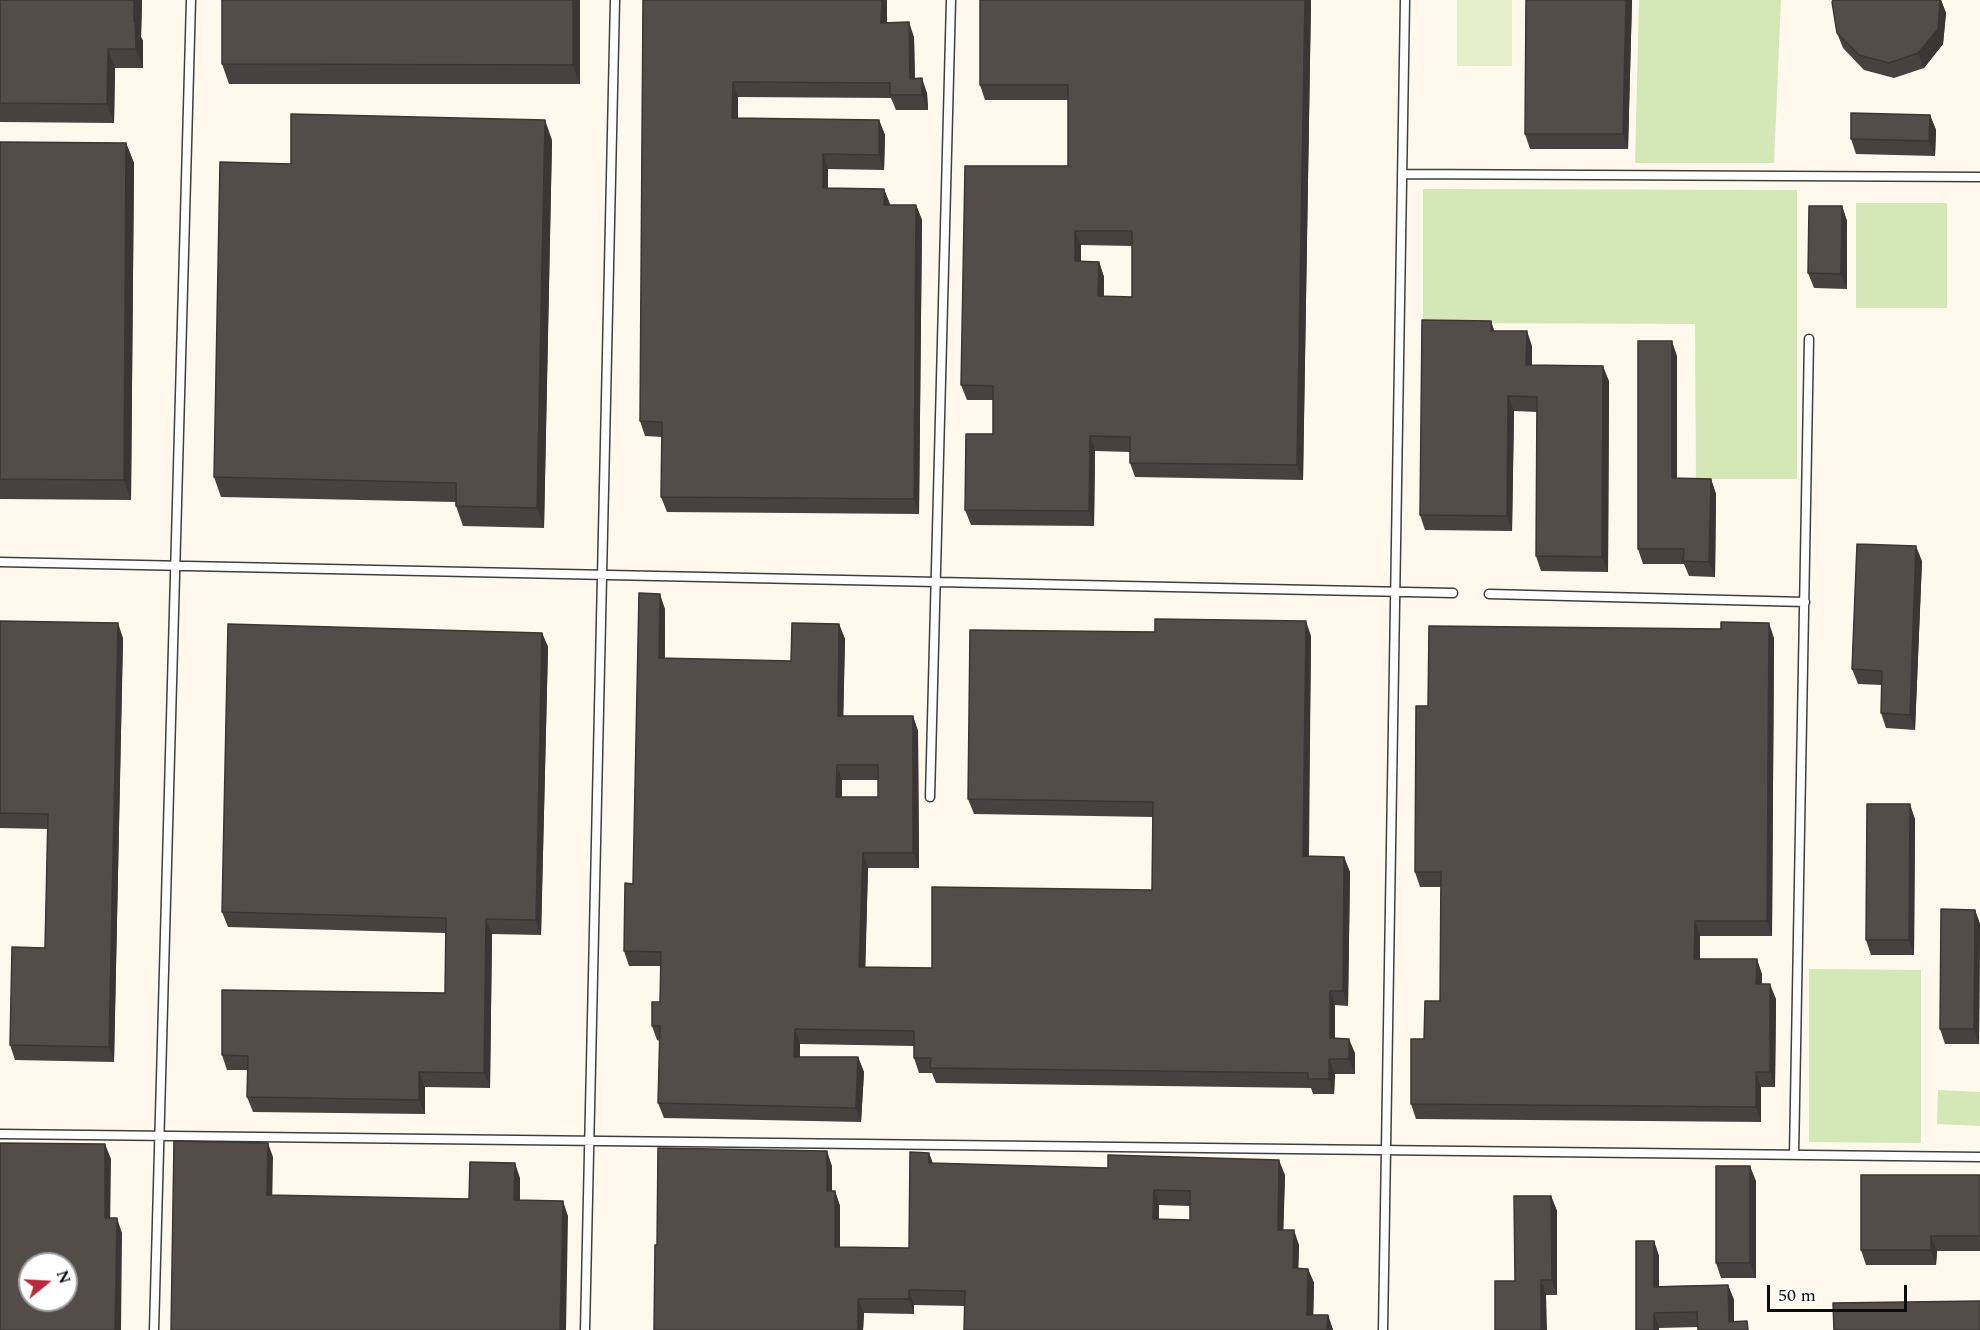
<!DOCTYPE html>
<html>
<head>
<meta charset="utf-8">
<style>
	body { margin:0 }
	#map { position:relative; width:1980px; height:1330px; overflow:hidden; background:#fef9ec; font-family:Spectral,serif }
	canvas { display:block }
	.north { position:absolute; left:18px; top:1252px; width:60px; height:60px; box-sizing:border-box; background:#fff; border:2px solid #9e9e9e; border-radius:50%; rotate:72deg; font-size:16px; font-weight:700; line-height:24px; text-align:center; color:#0c0c0c }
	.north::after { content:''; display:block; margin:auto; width:21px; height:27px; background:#b62a3d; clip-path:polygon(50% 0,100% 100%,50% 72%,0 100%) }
	.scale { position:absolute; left:1767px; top:1285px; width:140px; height:27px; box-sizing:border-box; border:3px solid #0c0c0c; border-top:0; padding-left:8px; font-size:18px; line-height:21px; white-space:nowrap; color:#0c0c0c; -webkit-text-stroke:4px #fff; paint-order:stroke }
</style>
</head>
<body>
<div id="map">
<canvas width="1980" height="1330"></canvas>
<div class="north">N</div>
<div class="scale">50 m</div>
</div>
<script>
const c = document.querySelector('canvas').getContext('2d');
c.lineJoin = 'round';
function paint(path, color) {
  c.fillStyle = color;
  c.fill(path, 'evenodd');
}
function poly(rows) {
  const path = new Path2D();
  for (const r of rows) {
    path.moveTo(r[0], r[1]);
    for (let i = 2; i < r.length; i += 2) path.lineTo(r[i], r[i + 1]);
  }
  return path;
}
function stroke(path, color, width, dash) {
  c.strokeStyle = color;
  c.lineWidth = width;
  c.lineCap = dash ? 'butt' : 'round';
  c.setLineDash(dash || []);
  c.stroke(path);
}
const green = poly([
	[1639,0,1781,0,1774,163,1635,163],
	[1423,189,1797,190,1797,479,1696,479,1695,324,1423,323],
	[1856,203,1947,203,1947,308,1856,308],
	[1809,969,1921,970,1921,1143,1809,1142],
	[1938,1090,1980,1092,1980,1126,1937,1124]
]);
const pitch = poly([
	[1457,0,1512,0,1512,66,1457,66]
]);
const lane = poly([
	[1402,174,1980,177],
	[0,562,1453,593],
	[1489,594,1805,602],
	[930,797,951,0],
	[0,1134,1980,1157],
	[1794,1155,1809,339],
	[154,1330,191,0],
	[585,1330,615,0],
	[1383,1330,1405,0]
]);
const wall = poly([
	[0,0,142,0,141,37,143,41,143,68,115,68,114,123,0,122],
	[580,0,580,84,229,84,222,64],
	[643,0,887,0,887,23,914,37,915,78,927,93,928,110,896,110,891,98,738,97,738,118,879,120,885,135,884,170,828,169,828,188,884,189,890,205,916,205,922,220,919,514,667,512,661,497,662,437,645,436,640,421],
	[980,0,1311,0,1303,480,1135,477,1130,463,1130,452,1095,451,1094,526,971,525,965,510,993,434,993,400,967,400,961,385,1068,166,1068,100,985,100,980,85],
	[1081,245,1132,246,1132,297,1104,296,1104,277,1099,262,1081,262],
	[1632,0,1628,149,1530,149,1525,134],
	[1833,0,1941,0,1946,13,1943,44,1924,68,1894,78,1864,70,1843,48,1837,33],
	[1930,115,1936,130,1935,156,1856,154,1851,139],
	[552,140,544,528,463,526,456,506,456,502,221,497,214,477,291,164],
	[0,142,126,143,134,163,131,500,0,499],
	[1842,206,1847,221,1847,289,1814,288,1808,273],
	[1491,321,1494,331,1532,346,1532,365,1609,381,1608,572,1541,571,1536,556,1537,412,1514,411,1512,531,1425,530,1420,515],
	[1677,356,1677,478,1711,479,1716,494,1715,577,1689,576,1684,564,1643,564,1638,549],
	[1922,561,1915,730,1886,728,1881,713,1882,685,1858,684,1852,669],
	[665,609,665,658,791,661,839,624,845,639,843,716,913,716,918,731,919,868,868,868,865,967,932,968,1152,890,1153,817,974,814,968,799,1311,636,1309,857,1344,857,1350,872,1348,1006,1335,1005,1335,1038,1355,1053,1355,1074,1335,1074,1334,1094,1313,1094,1311,1088,936,1083,932,1073,919,1073,914,1058,914,1046,800,1044,800,1057,858,1057,864,1072,861,1122,664,1118,658,1103,660,1041,657,1040,652,1026,660,1002,661,966,629,966,624,951,633,884],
	[842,780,878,780,878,797,842,797],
	[0,621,123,638,114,1062,15,1060,10,1045,45,948,48,829,0,828],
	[542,633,548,647,541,935,492,934,490,1088,425,1087,425,1114,253,1112,247,1097,248,1070,227,1070,222,1055,445,993,445,933,228,927,222,912],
	[1774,638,1772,936,1700,936,1700,959,1762,974,1762,984,1776,999,1775,1087,1761,1087,1761,1122,1416,1119,1411,1104,1424,1039,1440,1001,1441,887,1420,887,1415,872,1428,706],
	[1915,819,1914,955,1871,955,1866,940],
	[1975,910,1980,924,1979,1044,1945,1044,1940,1029],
	[929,1153,933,1164,1285,1175,1283,1230,1299,1245,1298,1268,1308,1269,1314,1283,1313,1315,1328,1315,1333,1330,965,1306,914,1305,914,1314,864,1313,863,1330,654,1330,657,1245,832,1166,832,1191,835,1191,840,1206,840,1247,909,1248],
	[1159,1205,1190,1206,1190,1220,1159,1220],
	[1980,1175,1980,1251,1937,1251,1936,1265,1866,1265,1861,1250],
	[1756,1181,1756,1278,1721,1278,1716,1263],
	[1551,1196,1557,1211,1557,1295,1546,1295,1515,1281],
	[1654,1241,1659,1256,1659,1286,1728,1285,1734,1300,1734,1321,1698,1327,1659,1328,1636,1330]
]);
const shadedWall = poly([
	[134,0,142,0,141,37,143,41,143,68,136,49,134,22],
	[573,0,580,0,580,84,573,65],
	[882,0,887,0,887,38,881,23],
	[1305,0,1311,0,1303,480,1297,465],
	[1626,0,1632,0,1628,149,1623,134],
	[1940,0,1941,0,1946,13,1943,44,1924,68,1918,53],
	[909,22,914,37,915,93,910,79],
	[108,49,115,68,114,123,107,104],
	[922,78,927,93,928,110,922,95],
	[733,82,738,97,738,133,732,118],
	[1930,115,1936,130,1935,156,1929,141],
	[545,120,552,140,544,528,537,508],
	[879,120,885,135,884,170,879,155],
	[126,143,134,163,131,500,124,480],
	[823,154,828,169,828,203,823,188],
	[884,189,890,204,890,220,884,205],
	[916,205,922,220,919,514,914,499],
	[1842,206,1847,221,1847,289,1841,274],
	[1075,231,1081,245,1081,276,1075,261],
	[1099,262,1104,277,1103,311,1098,296],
	[1491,321,1496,336,1491,331],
	[1527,331,1532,346,1532,380,1526,365],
	[1672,341,1677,356,1677,493,1672,478],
	[1603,366,1609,381,1608,572,1602,557],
	[1508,396,1514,411,1512,531,1507,516],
	[1090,436,1095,451,1094,526,1089,511],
	[1711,479,1716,494,1715,577,1709,562],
	[1916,546,1922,561,1915,730,1910,715],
	[660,594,665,609,664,673,659,658],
	[1306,621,1311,636,1308,871,1303,856],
	[118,623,123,638,114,1062,109,1047],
	[1769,623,1774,638,1772,936,1767,921],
	[839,624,845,639,843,731,838,716],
	[542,633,548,647,541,935,536,920],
	[913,716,918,731,919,868,913,853],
	[837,765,842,780,842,811,836,797],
	[1910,804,1915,819,1914,955,1909,940],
	[863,853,868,868,865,982,859,967],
	[1344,857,1350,872,1348,1006,1343,991],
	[1975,910,1980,924,1979,1044,1974,1029],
	[486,919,492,934,490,1088,484,1073],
	[1695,921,1700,936,1700,974,1694,959],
	[1757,959,1762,974,1762,998,1756,984],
	[1770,984,1776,999,1775,1087,1770,1072],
	[1330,991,1335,1005,1335,1053,1330,1038],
	[795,1029,800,1044,799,1072,794,1057],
	[1349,1039,1355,1053,1355,1074,1349,1059],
	[858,1057,864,1072,861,1122,856,1108],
	[1329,1059,1335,1074,1334,1094,1329,1079],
	[419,1072,425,1087,425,1114,419,1100],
	[1756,1072,1761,1087,1761,1122,1756,1107],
	[268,1143,273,1157,272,1210,267,1195],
	[105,1144,111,1159,110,1233,105,1218],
	[827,1151,832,1166,832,1206,827,1191],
	[929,1153,934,1167,929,1163],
	[1279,1160,1285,1175,1283,1244,1278,1230],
	[515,1163,520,1178,520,1215,514,1200],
	[1750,1166,1756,1181,1756,1278,1750,1263],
	[1154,1190,1159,1205,1158,1234,1153,1219],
	[835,1191,840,1206,840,1262,835,1247],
	[1551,1196,1557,1211,1557,1295,1552,1280],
	[563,1201,568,1216,566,1330,560,1330],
	[117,1218,122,1233,121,1330,115,1330],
	[1294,1230,1299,1245,1298,1283,1293,1268],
	[1931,1236,1937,1251,1936,1265,1931,1250],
	[1654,1241,1659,1256,1659,1301,1654,1287],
	[1308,1269,1314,1283,1313,1329,1307,1315],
	[1541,1280,1546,1295,1547,1330,1541,1330],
	[1728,1285,1734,1300,1734,1330,1729,1322],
	[909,1290,914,1305,914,1314,909,1299],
	[858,1299,864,1313,863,1330,858,1330],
	[1654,1313,1659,1328,1659,1330,1654,1330],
	[1328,1315,1333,1330,1327,1330]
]);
const building = poly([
	[0,0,134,0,134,22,135,22,136,49,108,49,107,104,0,103,0,0],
	[222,0,573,0,573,65,222,64,222,0],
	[643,0,882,0,881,23,909,22,910,79,922,78,922,95,890,95,890,83,733,82,732,118,879,120,879,155,823,154,823,188,884,189,884,205,916,205,914,499,661,497,662,422,640,421,643,0],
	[980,0,1305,0,1297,465,1130,463,1130,437,1090,436,1089,511,965,510,966,434,993,434,993,386,961,385,965,166,1068,166,1068,85,980,85,980,0],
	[1075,231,1132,231,1132,297,1098,296,1099,262,1075,261,1075,231],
	[1526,0,1626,0,1623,134,1525,134,1526,0],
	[1833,0,1940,0,1938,29,1918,53,1889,63,1859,55,1837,33,1832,2,1833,0],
	[1851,113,1930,115,1929,141,1851,139,1851,113],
	[291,114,545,120,537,508,456,506,456,483,214,477,220,162,291,164,291,114],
	[0,142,126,143,124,480,0,479,0,142],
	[1809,206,1842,206,1841,274,1808,273,1809,206],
	[1422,320,1491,321,1491,331,1527,331,1526,365,1603,366,1602,557,1536,556,1537,397,1508,396,1507,516,1420,515,1422,320],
	[1638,341,1672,341,1672,478,1711,479,1709,562,1683,561,1684,549,1638,549,1638,341],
	[1857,544,1916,546,1910,715,1881,713,1882,671,1852,669,1857,544],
	[639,593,660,594,659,658,791,661,792,623,839,624,838,716,913,716,913,853,863,853,859,967,932,968,932,887,1152,890,1153,802,968,799,970,630,1155,632,1155,619,1306,621,1303,856,1344,857,1343,991,1330,991,1330,1038,1349,1039,1349,1059,1329,1059,1329,1079,1308,1079,1308,1073,930,1068,931,1058,914,1058,914,1031,795,1029,794,1057,858,1057,856,1108,658,1103,660,1026,652,1026,652,1002,660,1002,661,952,624,951,625,883,633,884,639,593],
	[837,765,878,765,878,797,836,797,837,765],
	[0,621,118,623,109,1047,10,1045,12,947,45,948,48,814,0,813,0,621],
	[1721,622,1769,623,1767,921,1695,921,1694,959,1757,959,1756,984,1770,984,1770,1072,1756,1072,1756,1107,1411,1104,1411,1039,1424,1039,1425,1001,1440,1001,1441,872,1415,872,1416,706,1428,706,1429,626,1721,629,1721,622],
	[228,624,542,633,536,920,486,919,484,1073,419,1072,419,1100,247,1097,248,1056,222,1055,222,990,445,993,446,918,222,912,228,624],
	[1867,804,1910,804,1909,940,1866,940,1867,804],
	[1941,909,1975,910,1974,1029,1940,1029,1941,909],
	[174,1141,268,1143,267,1195,469,1199,470,1162,515,1163,514,1200,563,1201,560,1330,171,1330,174,1141],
	[0,1143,105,1144,105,1218,117,1218,115,1330,0,1330,0,1143],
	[30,1264,66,1264,66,1300,30,1300,30,1264],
	[658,1148,827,1151,827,1191,835,1191,835,1247,909,1248,910,1152,929,1153,929,1163,1108,1168,1108,1155,1279,1160,1278,1230,1294,1230,1293,1268,1308,1269,1307,1315,1328,1315,1327,1330,964,1330,965,1291,909,1290,909,1299,858,1299,858,1330,654,1330,655,1245,657,1245,658,1148],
	[1154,1190,1190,1191,1190,1220,1153,1219,1154,1190],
	[1716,1166,1750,1166,1750,1263,1716,1263,1716,1166],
	[1861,1175,1980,1175,1980,1236,1931,1236,1931,1250,1861,1250,1861,1175],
	[1514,1196,1551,1196,1552,1280,1541,1280,1541,1330,1495,1330,1495,1281,1515,1281,1514,1196],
	[1636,1241,1654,1241,1654,1287,1728,1285,1729,1322,1747,1321,1748,1330,1698,1330,1697,1312,1654,1313,1654,1330,1636,1330,1636,1241],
	[1980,1301,1980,1330,1834,1330,1833,1303,1980,1301]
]);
paint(green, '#d4e7b7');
paint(pitch, '#e5eec9');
stroke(lane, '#3f3f3f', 11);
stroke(lane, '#fff', 8);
paint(wall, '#48413f');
paint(shadedWall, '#3b3533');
paint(building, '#544c49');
stroke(building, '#3b3533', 1.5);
</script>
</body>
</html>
